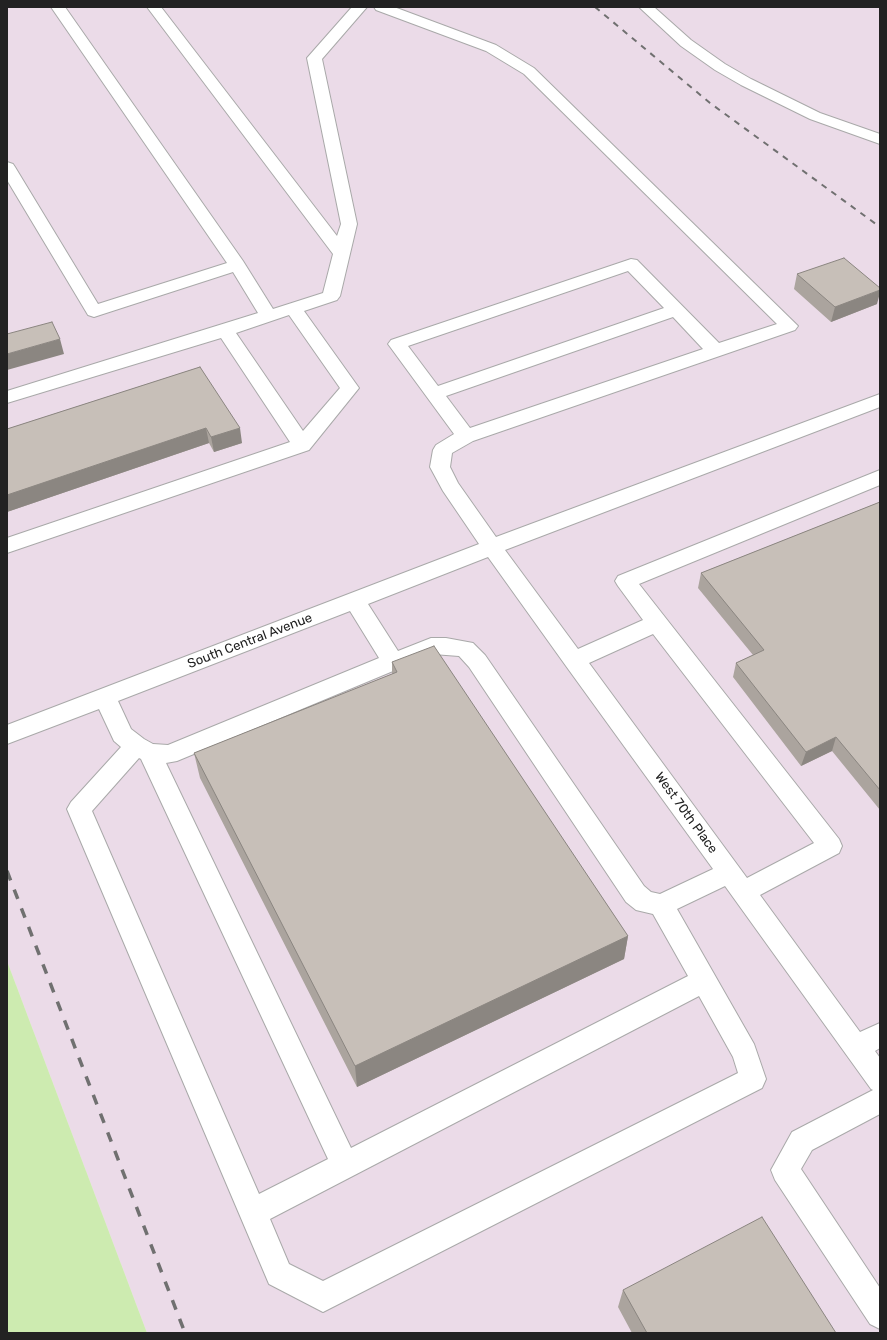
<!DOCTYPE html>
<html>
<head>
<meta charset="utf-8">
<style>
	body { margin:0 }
	#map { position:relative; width:887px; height:1340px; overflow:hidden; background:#f2efe9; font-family:Rubik,sans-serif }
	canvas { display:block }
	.frame { position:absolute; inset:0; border:8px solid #222; pointer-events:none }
</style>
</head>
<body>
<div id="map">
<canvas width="887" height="1340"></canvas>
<div class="frame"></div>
</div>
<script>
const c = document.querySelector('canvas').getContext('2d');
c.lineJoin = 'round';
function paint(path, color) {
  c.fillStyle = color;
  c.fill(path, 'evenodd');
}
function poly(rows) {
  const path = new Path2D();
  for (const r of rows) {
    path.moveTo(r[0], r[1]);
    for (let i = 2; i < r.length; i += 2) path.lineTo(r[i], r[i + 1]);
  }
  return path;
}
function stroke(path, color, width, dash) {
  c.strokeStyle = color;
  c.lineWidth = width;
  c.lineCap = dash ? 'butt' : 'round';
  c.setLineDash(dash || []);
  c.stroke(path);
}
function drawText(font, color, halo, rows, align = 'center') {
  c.font = font + ' Rubik,sans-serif';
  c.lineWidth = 3.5;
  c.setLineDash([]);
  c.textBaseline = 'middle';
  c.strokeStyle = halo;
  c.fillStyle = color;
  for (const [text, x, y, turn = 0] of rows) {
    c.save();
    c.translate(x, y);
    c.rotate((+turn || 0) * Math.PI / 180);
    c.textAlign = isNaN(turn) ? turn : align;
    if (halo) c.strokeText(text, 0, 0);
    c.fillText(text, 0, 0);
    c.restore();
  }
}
const industrial = poly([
	[7,7,880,7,880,1333,147,1333,7,961]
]);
const grass = poly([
	[7,961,147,1333,7,1333]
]);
const minor = poly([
	[51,7,65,7,243,261,273,309,323,293,333,254,147,7,161,7,337,236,341,224,307,58,352,7,367,7,322,59,357,224,340,296,337,300,304,311,359,388,309,450,7,553,7,538,290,442,221,338,7,403,7,391,258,313,233,272,100,315,94,317,88,315,7,180,7,162,13,164,15,167,98,304,227,263,51,7],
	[289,315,340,388,303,431,236,333,289,315],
	[374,7,394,7,496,45,534,68,798,326,795,330,473,441,452,453,450,467,458,483,496,537,880,394,880,407,505,550,578,649,643,620,618,586,615,581,618,576,880,470,880,485,639,584,839,839,842,846,839,853,760,895,860,1032,880,1023,880,1048,875,1051,880,1058,880,1114,812,1150,801,1169,880,1288,880,1329,870,1324,775,1180,771,1170,792,1132,873,1090,871,1089,725,886,677,909,754,1044,766,1079,762,1088,323,1312,269,1284,67,809,71,802,121,747,114,741,99,709,7,744,7,725,479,544,443,491,430,467,433,450,436,445,454,434,391,348,388,344,391,340,631,259,637,260,719,343,777,324,524,74,486,51,376,10,374,7],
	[628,271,664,308,438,386,408,346,628,271],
	[673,317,703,349,470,428,446,396,673,317],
	[488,557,566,666,713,869,660,894,651,892,644,886,485,655,473,643,446,638,431,638,398,651,368,604,488,557],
	[350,611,379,658,168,745,153,744,144,739,131,729,118,701,350,611],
	[653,634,814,843,747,878,589,663,653,634],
	[433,654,459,656,469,667,626,902,636,910,653,914,688,976,351,1148,166,763,177,761,393,671,402,669,403,667,433,654],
	[139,758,141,759,328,1159,259,1194,92,811,139,758],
	[699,996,733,1057,738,1073,323,1281,289,1264,270,1219,699,996],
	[639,7,654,7,691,40,725,64,751,79,820,113,880,134,880,144,810,119,741,85,715,70,681,46,639,7]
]);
const railFar1 = poly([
	[595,7,710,103,880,227]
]);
const rail = poly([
	[7,871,185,1333]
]);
const wall = poly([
	[797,274,877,304,831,322,794,289],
	[200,367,242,443,214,452,209,443,7,512,7,429],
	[880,502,880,810,832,751,801,766,733,677,736,663,753,655,698,588,701,573],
	[392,662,628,936,624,959,357,1087,200,778,194,753,392,674],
	[623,1290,836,1333,632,1333,618,1307]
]);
const shadedWall = poly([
	[880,290,880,293,877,304,831,322,835,307],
	[60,339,64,354,7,370,7,354],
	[206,428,209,443,7,512,7,495],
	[240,428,242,443,214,452,211,437],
	[836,737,832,751,801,766,806,752],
	[628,936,624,959,357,1087,355,1066]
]);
const building = poly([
	[844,258,880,288,880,290,835,307,797,274,844,258],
	[52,322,60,339,7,354,7,334,52,322],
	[200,367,240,428,211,437,206,428,7,495,7,429,200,367],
	[880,502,880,790,836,737,806,752,736,663,764,650,701,573,880,502],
	[434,646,628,936,355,1066,194,753,397,672,392,662,434,646],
	[762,1217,836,1333,647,1333,623,1290,762,1217]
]);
const streetNames = [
	["South Central Avenue",250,641,-21],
	["West 70th Place",686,813,54]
];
paint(industrial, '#ebdbe8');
paint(grass, '#cdebb0');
stroke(minor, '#a9a9a9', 2);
paint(minor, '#fff');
stroke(railFar1, '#707070', 2, [6, 6]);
stroke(rail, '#707070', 3.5, [10, 10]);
paint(wall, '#aba49e');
paint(shadedWall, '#8b8681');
paint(building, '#c7bfb8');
stroke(building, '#8b8681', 1);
drawText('13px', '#222', '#fff', streetNames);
</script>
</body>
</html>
